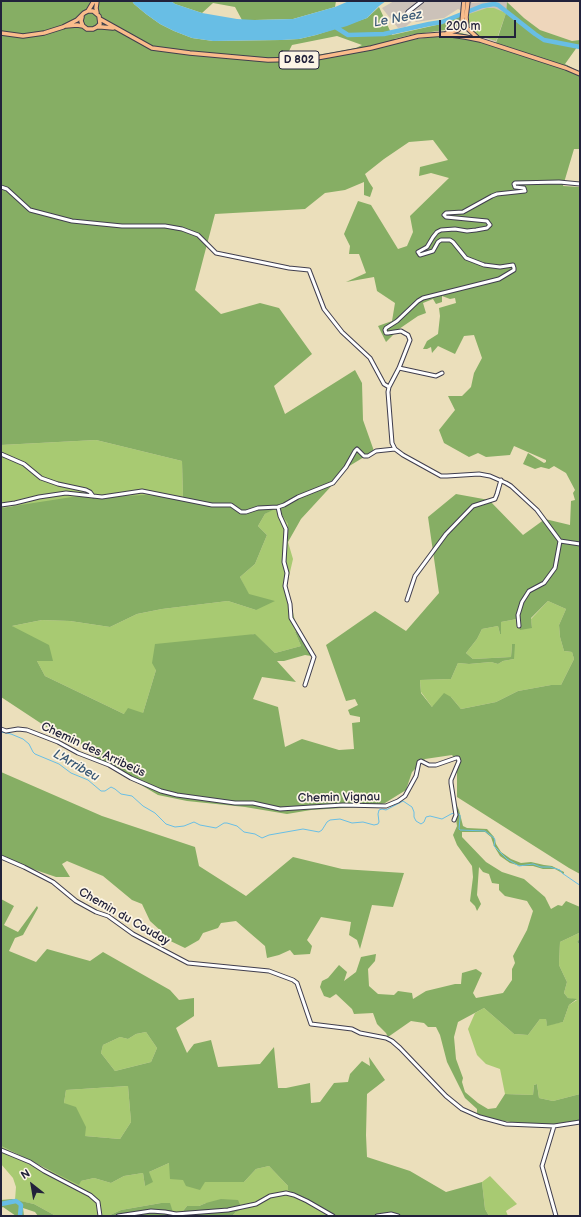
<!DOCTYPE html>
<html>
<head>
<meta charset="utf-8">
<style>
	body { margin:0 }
	#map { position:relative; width:581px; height:1217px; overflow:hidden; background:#ebdfbb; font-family:"Balsamiq Sans",sans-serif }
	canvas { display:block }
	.frame { position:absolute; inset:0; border:2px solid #22223b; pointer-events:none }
	.north { position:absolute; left:12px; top:1165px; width:40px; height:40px; -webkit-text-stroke:3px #fcf5e5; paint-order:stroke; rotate:329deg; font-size:11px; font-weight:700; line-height:16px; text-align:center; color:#22223b }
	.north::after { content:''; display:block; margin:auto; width:14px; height:18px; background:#22223b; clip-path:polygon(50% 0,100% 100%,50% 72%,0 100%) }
	.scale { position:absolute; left:439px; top:20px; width:77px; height:18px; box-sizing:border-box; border:2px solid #22223b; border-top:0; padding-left:5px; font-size:12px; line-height:14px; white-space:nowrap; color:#22223b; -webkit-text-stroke:3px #fcf5e5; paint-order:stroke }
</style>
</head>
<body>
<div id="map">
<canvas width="581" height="1217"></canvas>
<div class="frame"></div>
<div class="north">N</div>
<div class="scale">200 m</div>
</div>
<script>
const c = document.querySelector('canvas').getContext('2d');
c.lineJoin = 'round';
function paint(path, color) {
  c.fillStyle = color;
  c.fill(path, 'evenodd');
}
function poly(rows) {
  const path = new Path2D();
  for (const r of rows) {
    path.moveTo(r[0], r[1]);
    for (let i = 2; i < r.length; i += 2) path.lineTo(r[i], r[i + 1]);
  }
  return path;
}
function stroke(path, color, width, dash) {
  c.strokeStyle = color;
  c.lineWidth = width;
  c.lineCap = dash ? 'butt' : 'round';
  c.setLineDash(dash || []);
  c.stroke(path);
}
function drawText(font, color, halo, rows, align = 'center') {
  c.font = font + ' "Balsamiq Sans",sans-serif';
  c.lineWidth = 3.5;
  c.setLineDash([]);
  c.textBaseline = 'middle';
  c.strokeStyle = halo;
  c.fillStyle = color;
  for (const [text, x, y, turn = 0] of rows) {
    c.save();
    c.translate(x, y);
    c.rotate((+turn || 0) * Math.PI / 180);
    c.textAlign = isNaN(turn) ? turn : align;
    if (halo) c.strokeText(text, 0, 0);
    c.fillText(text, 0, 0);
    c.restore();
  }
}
const built = poly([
	[471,1,580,1,580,40,572,41,540,30,524,18,507,2,489,2,471,3]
]);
const industrial = poly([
	[394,1,471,1,472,3,489,2,507,2,506,13,496,42,480,37,474,33,468,23,469,14,458,9,444,18,416,22,414,20,405,27,398,28,382,8]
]);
const green = poly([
	[487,8,494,8,506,13,496,41,480,36,474,33,468,23,469,14],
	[96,440,182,461,183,499,12,506,1,508,1,445],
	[277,507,288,524,288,542,293,559,287,585,295,621,314,653,311,656,297,631,295,632,301,646,275,653,254,634,156,670,143,713,124,714,45,676,37,661,12,626,42,620,70,621,110,627,137,614,162,609,228,601,256,610,240,577,255,564,267,535,258,526,265,514],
	[548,601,566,609,559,625,560,637,564,651,572,652,574,659,561,685,551,685,518,691,496,702,461,709,451,697,432,707,421,692,420,680,451,679,458,663,469,664,491,662,498,664,503,661,514,659,514,644,512,644,511,657,473,659,466,653,477,639,482,629,498,626,500,634,501,633,501,622,517,619,532,628,531,619],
	[579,933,580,938,577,942,580,945,580,1094,553,1101,539,1098,537,1084,534,1085,533,1095,505,1094,500,1069,486,1064,477,1055,468,1029,475,1013,484,1008,514,1034,528,1035,540,1019,546,1019,547,1025,563,1022,569,1005,577,1000,568,998,564,993,567,982,559,965,560,942],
	[146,1032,157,1048,151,1062,115,1071,101,1053,103,1045,120,1037,128,1039,136,1034],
	[128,1086,131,1122,120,1139,85,1136,64,1103,66,1090],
	[1,1146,48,1170,81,1181,94,1178,111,1183,124,1176,143,1173,145,1186,149,1172,169,1163,204,1182,244,1182,256,1169,269,1166,288,1186,334,1216,232,1216,236,1212,206,1203,199,1206,187,1206,179,1216,174,1215,169,1203,161,1203,121,1210,108,1216,56,1216,34,1204,15,1200,16,1187,13,1178,1,1164],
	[490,1176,517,1204,506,1211,508,1216,489,1216,485,1209,482,1182]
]);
const forest = poly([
	[1,1,132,1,134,4,146,14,160,24,174,31,192,38,213,41,281,40,299,39,316,35,367,18,379,7,392,35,441,24,460,16,459,25,452,29,410,35,394,39,395,42,461,33,496,43,506,13,507,2,524,18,540,30,572,41,580,40,580,43,565,64,580,72,580,149,574,149,563,186,580,187,580,874,569,868,457,797,457,761,452,755,425,759,412,772,406,790,385,803,373,806,311,810,287,814,245,807,187,801,158,795,99,760,76,740,48,728,1,697,1,508,72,497,100,497,146,495,183,499,182,461,96,440,1,445],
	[337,36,362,45,356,48,335,52,304,57,286,57,292,45],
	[433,140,448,160,420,167,419,176,431,173,449,178,410,216,413,232,407,246,398,249,371,205,358,201,344,234,350,246,349,254,359,254,366,273,346,282,374,277,377,291,395,303,392,321,378,326,386,342,399,329,418,316,426,313,423,303,433,299,436,304,442,302,442,296,450,299,455,298,456,303,439,308,440,316,438,334,427,341,423,349,427,349,431,347,432,353,438,346,455,354,464,336,474,335,482,358,474,373,471,387,462,396,448,396,455,410,439,430,444,443,469,457,478,453,486,457,510,455,514,446,546,460,546,462,544,463,528,453,523,464,535,469,541,467,549,469,554,466,566,473,575,490,573,493,575,500,571,501,570,525,545,519,523,535,489,500,456,494,428,517,439,593,406,631,375,611,326,645,346,701,355,699,358,705,348,710,350,715,360,717,360,722,352,723,354,749,339,750,302,739,285,747,278,707,253,699,262,677,296,682,277,661,284,661,305,655,311,656,297,631,295,632,301,646,275,653,255,634,155,644,152,663,156,670,143,713,128,708,124,714,45,676,37,661,53,661,49,645,12,626,42,620,70,621,110,627,137,614,162,609,228,601,256,610,275,601,249,594,240,577,255,564,267,535,258,526,265,514,277,508,288,524,288,542,301,519,336,481,346,468,374,451,363,420,362,383,355,370,285,414,274,386,312,354,279,308,260,303,221,314,195,290,215,214,305,209,325,193,345,190,364,182,364,195,370,197,373,188,369,182,365,174,384,159,409,142],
	[548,601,566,609,559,625,560,637,564,651,572,652,574,659,561,685,551,685,518,691,496,702,461,709,451,697,444,693,432,707,421,693,420,680,451,679,458,663,469,664,491,662,498,664,503,661,514,659,515,644,512,644,511,657,473,659,466,653,477,639,482,629,498,626,500,634,501,634,501,622,517,619,520,630,532,628,531,618],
	[171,1,336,1,335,7,293,19,255,20,242,20,235,7,213,3,202,13,175,4],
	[1,772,102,816,195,847,199,866,246,896,293,857,342,869,404,873,393,907,372,905,360,949,357,940,349,935,351,922,321,917,307,940,312,946,310,954,294,955,290,950,279,955,267,958,265,946,236,921,221,923,218,928,203,933,199,940,185,948,162,937,162,932,150,921,142,904,132,900,103,876,67,861,62,864,70,877,56,877,21,865,1,856],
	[456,804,459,810,463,826,467,828,487,829,494,837,496,844,501,852,511,859,521,863,531,862,544,865,552,866,564,872,564,874,555,869,543,869,533,866,521,866,510,863,500,856,494,846,491,837,485,832,462,832,462,837,486,862,502,872,524,879,545,897,551,909,558,905,562,906,566,901,580,907,580,945,577,942,580,938,579,933,560,942,559,965,567,982,564,993,568,998,577,999,569,1005,563,1022,547,1026,546,1019,540,1019,528,1035,514,1034,484,1008,458,1022,454,1037,456,1059,463,1078,462,1082,465,1092,478,1103,488,1109,496,1108,505,1094,533,1095,534,1085,537,1084,539,1098,553,1101,580,1094,580,1124,551,1128,477,1117,477,1109,465,1098,447,1062,440,1035,436,1027,428,1027,424,1023,411,1021,388,1037,386,1033,377,1024,373,1013,354,1014,352,1009,336,994,330,998,324,996,320,987,322,981,328,978,339,965,347,972,344,981,356,972,361,957,376,954,375,961,368,969,369,986,378,994,394,995,398,991,412,993,413,999,426,991,455,984,461,984,462,973,476,969,482,973,473,993,476,998,503,993,512,980,512,969,515,963,513,956,527,930,533,911,527,901,505,896,499,890,499,884,492,883,489,874,483,872,479,867,477,895,481,904,477,911,475,906,470,901,473,877,472,866,457,845,453,835,457,826,454,805],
	[1,899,14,906,4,925,18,932,37,906,38,908,23,935,15,938,9,951,36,962,47,949,90,961,103,952,170,990,179,1000,194,998,194,1016,176,1028,187,1053,194,1044,211,1040,218,1067,260,1064,274,1047,278,1088,286,1088,310,1083,311,1103,320,1102,334,1083,348,1082,350,1074,362,1061,370,1066,369,1057,385,1080,367,1094,366,1135,367,1157,410,1171,446,1192,482,1182,485,1209,489,1216,334,1216,288,1190,288,1186,269,1166,256,1169,244,1182,205,1182,200,1190,186,1186,183,1180,170,1179,169,1163,149,1172,153,1182,145,1186,143,1173,124,1176,111,1183,94,1178,81,1181,79,1185,1,1146],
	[146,1032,157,1048,151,1062,115,1071,101,1053,103,1045,120,1037,128,1039,136,1034],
	[128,1086,131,1122,120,1139,85,1136,86,1127,76,1107,64,1103,66,1090],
	[12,1199,34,1204,56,1216,38,1216,35,1212,23,1208,24,1216,16,1216,3,1207,1,1208,1,1200],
	[221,1199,238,1200,242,1209,236,1212,232,1216,179,1216,187,1206,199,1206,206,1203],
	[161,1203,170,1203,174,1215,177,1216,108,1216,121,1210]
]);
const water = poly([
	[132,1,171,1,175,4,202,13,237,19,255,20,293,19,335,7,349,1,386,1,379,6,367,18,347,26,316,35,299,39,282,40,213,41,192,38,174,31,160,24,146,14,134,4]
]);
const stream = poly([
	[1,732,11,734,23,739,29,744,33,752,35,754,59,764,71,773,88,780,101,791,105,791,111,787,115,789,121,794,132,796,143,806,155,813,166,824,175,827,184,826,194,822,200,825,216,828,224,823,227,823,237,826,244,832,255,834,262,838,269,835,303,829,319,832,322,830,327,822,330,820,340,819,352,823,363,822,374,825,378,824,379,822,378,814,379,810,382,809,386,810,403,801,412,807,414,812,414,817,416,821,421,824,424,822,426,817,430,816,442,819,451,814,454,813],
	[457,813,460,815,460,818,459,829,460,830,485,831,494,838,495,840,494,846,507,859,519,866,533,864,541,867,550,867,560,870,562,873,578,884,580,885]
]);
const river = poly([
	[334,26,348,35,384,34,429,24,442,22,482,6,494,4,498,5,535,34,544,40,580,47],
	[1,1204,16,1201,19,1203,21,1205,20,1216]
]);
const minor = poly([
	[405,17,408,12,422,1],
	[580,184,559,182,515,183,514,184,515,187,524,188,525,191,497,194,492,196,463,212,446,213,444,215,446,217,487,221,490,225,487,228,476,230,467,231,455,229,441,230,437,232,433,237,427,247,418,252,420,255,433,251,438,242,441,240,450,240,453,242,466,258,484,265,500,267,513,265,514,268,514,270,499,279,423,298,418,301,397,321,386,328,385,330,386,333,388,333,401,331,408,335,410,340,399,368,389,387,388,392,392,443,395,449,403,455,441,476,447,476,479,474,490,476,506,483,511,486,537,510,560,541,580,544],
	[1,187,7,189,30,210,72,221,122,226,165,226,182,229,198,235,216,253,289,268,309,270,324,309,342,332,370,358,384,384,389,387],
	[399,368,436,376,442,373],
	[1,454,24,464,41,478,58,484,86,490,90,492,93,496],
	[1,505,15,503,39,497,66,493,102,497,142,491,212,505,231,505,241,512,246,512,258,508,278,507,284,505,298,497,333,483,346,467,355,451,357,449,364,456,368,456,376,451,395,449],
	[278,507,280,516,286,529,284,562,287,573,285,586,290,604,291,618,314,657,305,685],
	[407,600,415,576,446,534,473,506,495,499,497,494,501,480],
	[519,626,518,615,522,602,529,591,544,583,555,568,560,541],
	[1,729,6,731,18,729,27,730,58,742,78,753,109,765,131,778,161,791,177,795,235,803,253,803,280,809,343,805,386,806,398,801,405,796,416,776,419,762,421,761,429,765,436,765,456,758,458,758,459,761,451,780,451,783,456,815,454,820],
	[1,857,24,867,53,882,76,901,96,912,108,916,133,934,188,963,269,971,293,980,297,983,311,1024,352,1029,360,1033,386,1038,392,1041,400,1048,446,1096,462,1109,480,1117,506,1124,554,1126,580,1122],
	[554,1126,542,1166,556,1216],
	[1,1150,30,1162,44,1171,90,1195,98,1202,100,1216],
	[118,1216,151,1211,165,1212,176,1214,228,1210,256,1204,270,1196,286,1193,294,1195,307,1201,333,1216],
	[377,1216,391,1214,398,1216]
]);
const major = poly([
	[97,1,96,8,97,13],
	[468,1,466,17,467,28,480,40],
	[88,11,94,1],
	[82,17,81,21,83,26,87,29,93,29,97,27,102,27,113,28],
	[100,19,152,48,190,53,268,60,311,59,371,48,418,36,444,34,465,37,480,40,566,68,580,74],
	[66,26,77,25,83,26],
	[1,33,23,36,44,33,63,27,77,20,84,13,88,11,93,11,99,16,100,24,97,27],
	[447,33,458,30,460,27,462,22,464,1]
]);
const shields = [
	[299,60,40]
];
const shieldNames = [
	["D 802",299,60]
];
const streetNames = [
	["Chemin des Arribeüs",93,750,25],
	["Chemin Vignau",339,798,-1],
	["Chemin du Couday",124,917,30]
];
const waterNames = [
	["Le Neez",398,19,-10],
	["L'Arribeu",76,766,30]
];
paint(built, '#eed6bb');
paint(industrial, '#ccc2b9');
paint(green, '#a8ca72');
paint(forest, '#86ae64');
paint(water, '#68bee5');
stroke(stream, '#68bee5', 1);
stroke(river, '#68bee5', 4.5);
stroke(minor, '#403e4e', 5);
stroke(major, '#403e4e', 5.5);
stroke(minor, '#fff', 3);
stroke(major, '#fabc8b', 3.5);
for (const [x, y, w] of shields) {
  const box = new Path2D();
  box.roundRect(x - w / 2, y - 9, w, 18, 3);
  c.fillStyle = '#fcf5e5';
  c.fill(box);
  stroke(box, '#22223b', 1);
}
drawText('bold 11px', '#22223b', null, shieldNames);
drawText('12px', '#22223b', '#fcf5e5', streetNames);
drawText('italic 13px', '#3a5976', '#fcf5e5', waterNames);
</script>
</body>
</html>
